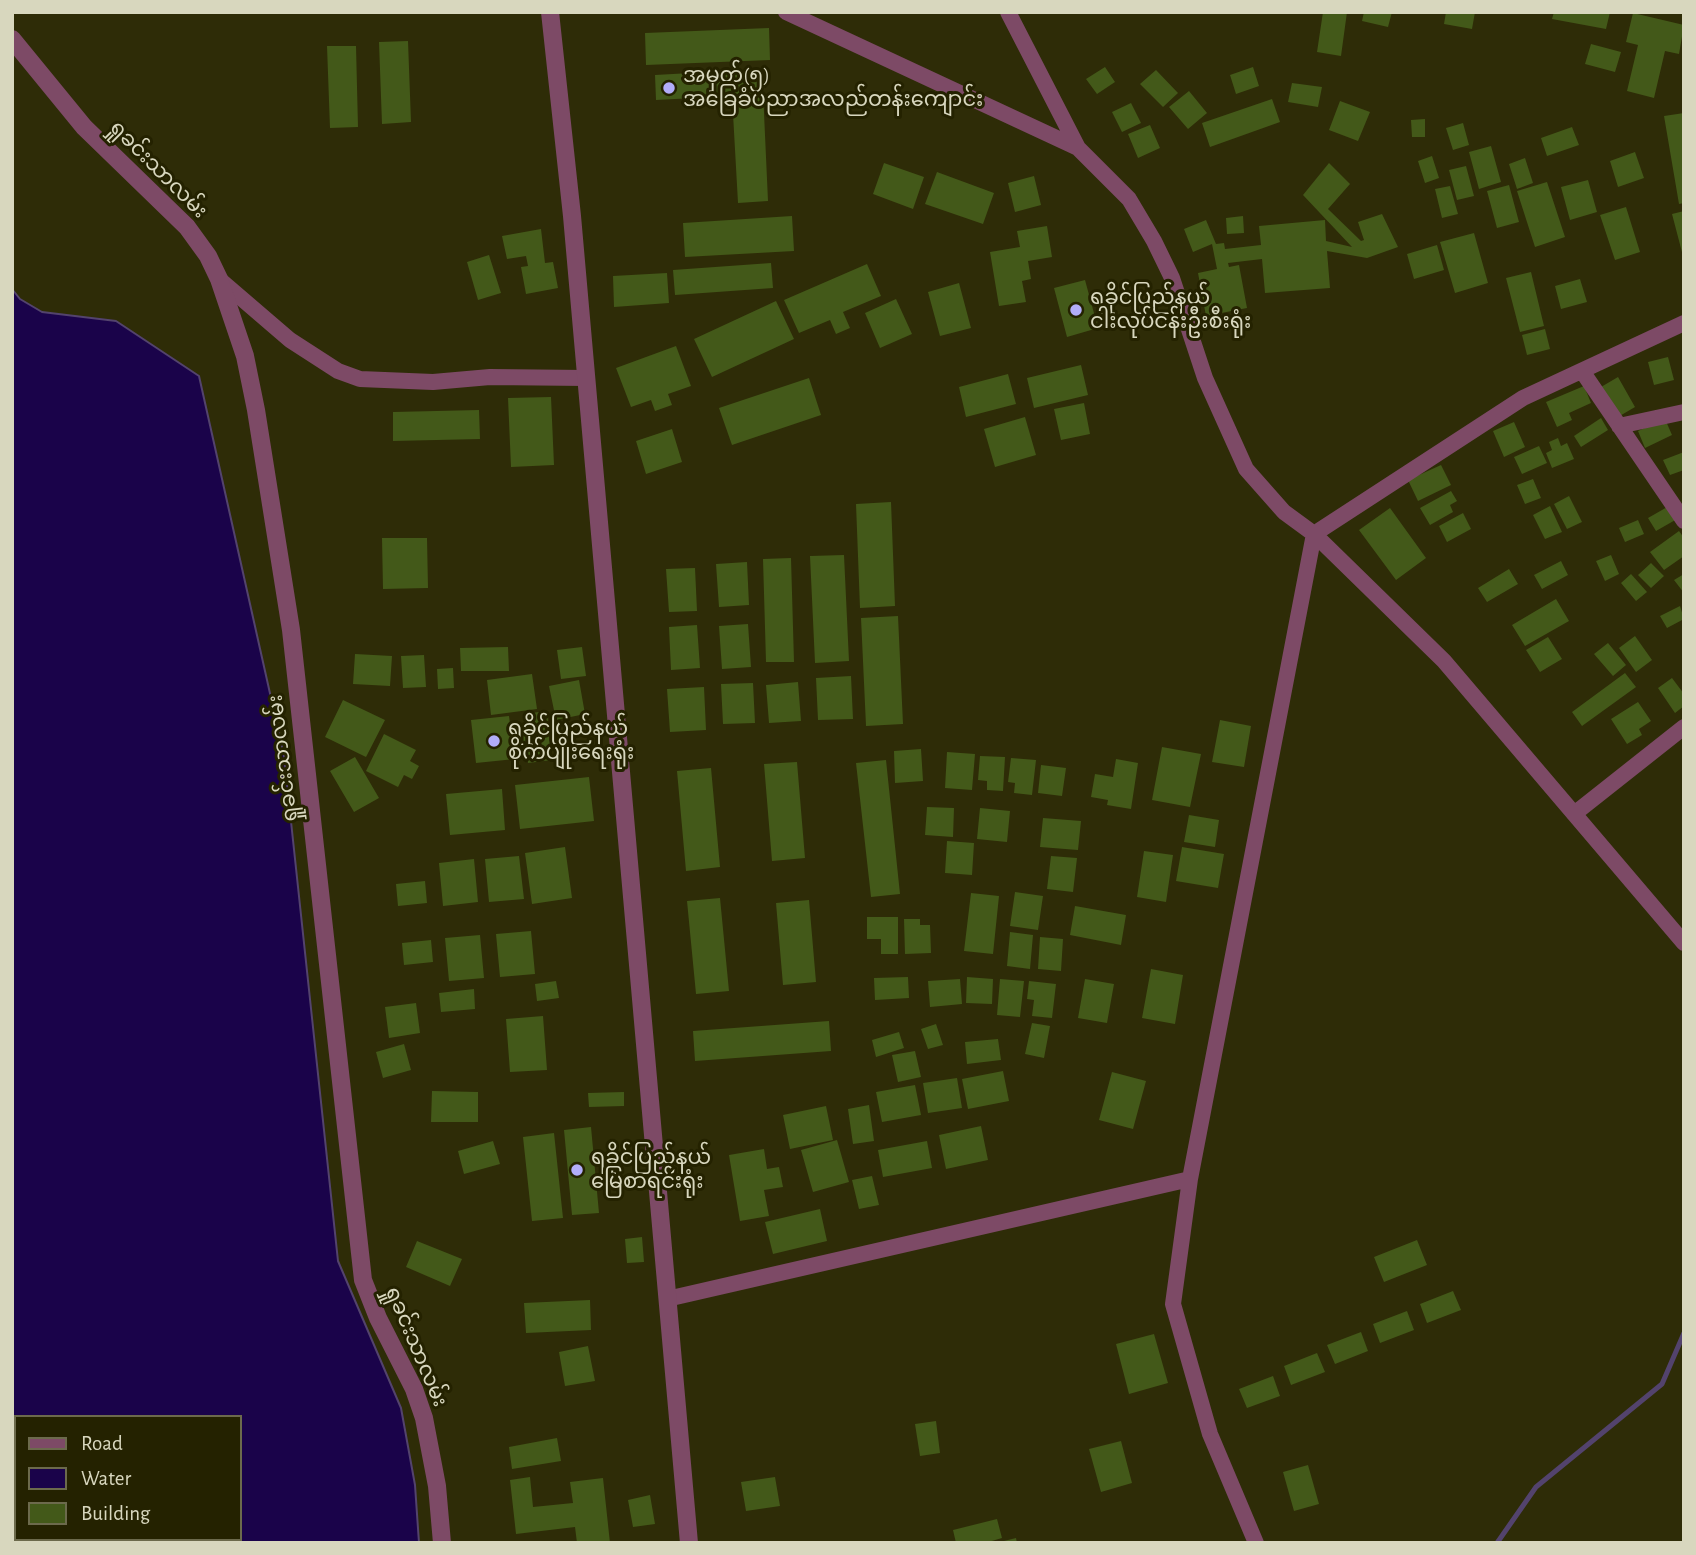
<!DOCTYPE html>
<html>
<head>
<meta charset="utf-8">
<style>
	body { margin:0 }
	#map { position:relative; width:1696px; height:1555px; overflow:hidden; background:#2e2c07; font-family:"Alegreya Sans",sans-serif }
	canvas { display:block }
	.frame { position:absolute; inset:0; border:14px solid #d8d7be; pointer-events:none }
	.legend { position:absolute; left:14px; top:1415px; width:228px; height:126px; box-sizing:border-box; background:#242200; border:2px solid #6c6a4c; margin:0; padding:9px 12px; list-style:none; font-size:21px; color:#d8d7be }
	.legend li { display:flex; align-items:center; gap:14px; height:35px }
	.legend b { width:35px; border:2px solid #6c6a4c }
</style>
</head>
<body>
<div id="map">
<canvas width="1696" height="1555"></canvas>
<div class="frame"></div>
<ul class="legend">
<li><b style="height:9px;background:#7d4a66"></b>Road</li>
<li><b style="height:19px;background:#1a034a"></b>Water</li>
<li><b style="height:19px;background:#435919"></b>Building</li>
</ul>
</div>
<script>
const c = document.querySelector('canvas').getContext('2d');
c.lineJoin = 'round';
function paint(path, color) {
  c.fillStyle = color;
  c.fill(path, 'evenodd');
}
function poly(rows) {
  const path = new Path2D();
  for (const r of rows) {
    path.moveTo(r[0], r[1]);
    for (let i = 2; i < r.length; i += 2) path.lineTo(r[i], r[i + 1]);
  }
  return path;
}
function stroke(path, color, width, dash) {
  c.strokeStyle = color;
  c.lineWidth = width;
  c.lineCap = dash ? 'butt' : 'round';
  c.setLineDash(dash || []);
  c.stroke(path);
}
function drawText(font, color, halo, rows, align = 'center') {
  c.font = font + ' "Alegreya Sans","Noto Sans Myanmar",sans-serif';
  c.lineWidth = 6;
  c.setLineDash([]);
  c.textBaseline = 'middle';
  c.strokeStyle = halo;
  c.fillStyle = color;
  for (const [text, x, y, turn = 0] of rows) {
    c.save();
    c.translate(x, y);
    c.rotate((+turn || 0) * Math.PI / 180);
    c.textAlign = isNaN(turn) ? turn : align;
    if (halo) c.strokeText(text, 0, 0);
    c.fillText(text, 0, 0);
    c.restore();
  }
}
const water = poly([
	[12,289,20,299,42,312,116,321,199,376,284,756,338,1261,401,1408,415,1485,419,1543,12,1543,12,289],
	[16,1417,240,1417,240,1539,16,1539,16,1417]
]);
const stream = poly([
	[1497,1543,1536,1487,1662,1384,1684,1333]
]);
const building = poly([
	[1323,12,1347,12,1341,56,1317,52],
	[1364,12,1392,12,1388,27,1362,21],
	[1446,12,1475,12,1472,29,1444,24],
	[1554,12,1610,12,1606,29,1552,19],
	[1633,13,1684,25,1679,54,1665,51,1654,98,1627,91,1638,45,1626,42],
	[769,28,770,60,646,65,645,33],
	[408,41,411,122,382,124,379,42],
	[1591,44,1621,52,1615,72,1585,64],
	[327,46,356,46,358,127,330,128],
	[1105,67,1115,82,1097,94,1086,79],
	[1253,67,1259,86,1236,94,1230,75],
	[762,69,768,201,738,203,732,96,656,100,655,75],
	[1156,70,1178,93,1163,107,1140,84],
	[1292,83,1322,87,1318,107,1288,102],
	[1189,91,1207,113,1188,129,1169,107],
	[1272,99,1280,122,1210,147,1202,123],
	[1340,101,1370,112,1358,141,1329,130],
	[1131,103,1141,123,1122,132,1112,112],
	[1684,113,1684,203,1679,204,1664,116],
	[1425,119,1425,137,1412,137,1411,120],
	[1463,123,1469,145,1453,150,1446,128],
	[1150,125,1160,148,1138,158,1128,134],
	[1572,127,1579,145,1547,156,1541,138],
	[1491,146,1501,182,1479,189,1469,152],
	[1635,152,1644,178,1618,187,1610,161],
	[1432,156,1439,178,1425,183,1418,161],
	[1525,158,1533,183,1517,189,1509,164],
	[884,163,924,177,913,209,873,194],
	[1329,163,1350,184,1328,209,1361,241,1364,240,1358,222,1382,214,1398,247,1367,258,1327,251,1330,288,1265,293,1262,259,1228,263,1229,267,1239,265,1247,308,1206,316,1198,273,1217,269,1212,244,1193,252,1184,229,1206,220,1216,244,1224,243,1225,249,1261,245,1259,226,1325,220,1326,241,1352,247,1303,195],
	[1466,166,1474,196,1457,200,1449,170],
	[937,172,994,193,983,224,925,204],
	[1034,176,1041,205,1015,212,1008,183],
	[1588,180,1597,212,1570,220,1561,187],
	[1547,182,1565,237,1535,247,1517,191],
	[1509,185,1519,222,1497,228,1487,191],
	[1450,186,1458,214,1442,218,1435,189],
	[1626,207,1640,252,1615,260,1600,215],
	[1684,211,1684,256,1683,256,1672,214],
	[792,216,794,251,685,257,683,223],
	[1243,216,1244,233,1227,234,1226,218],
	[1047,226,1052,257,1028,261,1031,279,1022,281,1026,302,999,306,990,252,1020,247,1017,231],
	[541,229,545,263,553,262,558,288,526,294,521,267,528,266,526,256,507,259,502,236],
	[1474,233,1488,283,1455,293,1440,242],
	[1437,245,1444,270,1414,279,1407,254],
	[489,255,501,293,478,300,467,262],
	[771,263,773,288,675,295,673,270],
	[867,264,881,296,843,312,850,328,836,334,830,320,799,333,784,300],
	[1531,272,1544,326,1520,332,1506,278],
	[667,273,669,303,614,307,613,276],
	[1580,279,1587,302,1561,309,1555,286],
	[1085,280,1098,328,1067,337,1054,288],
	[959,283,971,328,940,336,928,292],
	[896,299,912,334,880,348,865,313],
	[776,301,794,339,712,377,694,339],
	[1545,329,1550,349,1527,355,1522,335],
	[676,346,691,386,668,394,672,405,655,411,651,400,631,407,616,368],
	[1668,357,1674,380,1654,385,1648,362],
	[1081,365,1088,395,1034,408,1027,378],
	[1008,374,1016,404,966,417,959,387],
	[1618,377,1635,407,1618,417,1601,387],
	[809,378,821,415,732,445,719,408],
	[1584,386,1591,403,1569,413,1572,420,1557,427,1546,402],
	[551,397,554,465,511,467,508,398],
	[1084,403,1090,434,1061,440,1054,409],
	[479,410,480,439,393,441,393,412],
	[1025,417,1036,455,995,467,984,429],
	[1601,418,1608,430,1581,447,1574,436],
	[1665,419,1672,435,1645,448,1638,431],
	[1514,422,1525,447,1504,457,1493,431],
	[672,429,682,462,646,474,636,441],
	[1558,438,1561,446,1567,443,1574,459,1552,468,1546,453,1552,450,1549,442],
	[1539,446,1547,463,1522,474,1514,457],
	[1684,452,1684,470,1670,475,1663,460],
	[1441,465,1451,485,1418,501,1408,480],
	[1533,479,1541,498,1525,504,1517,485],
	[1451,491,1457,501,1450,505,1453,512,1430,525,1420,508],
	[1569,496,1582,522,1567,529,1554,504],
	[891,502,895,606,860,608,856,504],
	[1550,506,1562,532,1545,539,1533,515],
	[1669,506,1677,519,1656,531,1648,518],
	[1390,508,1426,558,1396,580,1359,530],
	[1463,513,1471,529,1447,542,1439,526],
	[1638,520,1644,534,1625,542,1619,528],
	[1679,531,1684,538,1684,556,1664,570,1650,552],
	[382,538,427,538,428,588,383,589],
	[844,555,849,661,815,663,810,556],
	[1611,555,1619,574,1605,581,1596,561],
	[791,558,794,662,766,662,763,559],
	[1561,561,1568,575,1542,589,1534,575],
	[747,562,749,605,719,607,716,564],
	[1651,563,1664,576,1651,588,1638,575],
	[695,568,697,611,669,612,666,569],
	[1509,569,1518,584,1487,602,1478,588],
	[1631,574,1647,592,1636,601,1621,583],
	[1684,574,1684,593,1674,580],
	[1556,599,1569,621,1525,646,1512,625],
	[1680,606,1684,619,1667,628,1660,616],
	[898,616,903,724,866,726,861,618],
	[748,624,751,667,722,669,719,626],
	[697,625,700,668,671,670,669,627],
	[1635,636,1652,660,1636,672,1619,648],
	[1548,637,1562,659,1540,672,1526,650],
	[1608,643,1626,665,1613,676,1594,654],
	[508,647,509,671,461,671,460,648],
	[582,647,586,676,561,679,557,650],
	[355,654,392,656,390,686,353,684],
	[424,655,426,687,403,688,401,656],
	[453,668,454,688,438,689,437,669],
	[1625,673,1636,687,1582,726,1572,712],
	[532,674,537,709,491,715,487,680],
	[851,676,853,719,818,720,816,678],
	[1672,678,1684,694,1684,706,1675,713,1658,688],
	[579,680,585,714,556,720,549,686],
	[798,682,801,721,769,723,766,685],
	[753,683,755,723,723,724,721,684],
	[704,687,706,730,670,732,667,689],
	[343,700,385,720,366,757,325,737],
	[1638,702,1651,721,1639,729,1642,735,1627,744,1611,719],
	[547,711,552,760,528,763,526,742,513,743,515,759,476,763,471,720,509,716,511,732,525,731,524,714],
	[1220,720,1251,726,1244,767,1212,762],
	[384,734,416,750,410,761,419,766,412,779,404,775,398,787,366,771],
	[1162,747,1201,754,1190,807,1152,800],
	[921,749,923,781,895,783,894,751],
	[947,752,975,754,972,790,945,788],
	[980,756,1005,757,1003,791,987,790,987,781,978,780],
	[355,757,379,798,354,812,330,771],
	[1011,758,1036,760,1032,795,1014,793,1015,783,1008,782],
	[1116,759,1138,763,1131,809,1107,805,1108,800,1091,797,1095,774,1113,777],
	[886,760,900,894,871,897,856,763],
	[797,762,805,858,772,861,764,764],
	[1041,765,1066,768,1062,796,1038,793],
	[711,768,720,867,686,871,677,771],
	[589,777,594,821,520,829,515,785],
	[502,789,505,830,450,835,446,794],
	[927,807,954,808,953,837,925,835],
	[980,808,1010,811,1007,842,977,839],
	[1189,815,1219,820,1215,847,1184,842],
	[1043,818,1081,821,1078,850,1040,847],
	[947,841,974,843,972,875,945,873],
	[565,847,572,898,532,904,525,853],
	[1182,847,1224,854,1218,888,1176,881],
	[1144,851,1173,855,1166,902,1137,897],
	[519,856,524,899,489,902,485,859],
	[1051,856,1077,858,1073,892,1047,889],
	[474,859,478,902,443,906,439,863],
	[425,881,427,903,398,906,396,884],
	[1015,892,1043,896,1038,930,1010,926],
	[971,893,999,896,993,954,964,951],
	[720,898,729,991,696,994,687,901],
	[809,900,816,982,783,985,776,903],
	[1075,906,1126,915,1121,945,1070,935],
	[867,917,898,917,898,954,881,954,881,939,867,939],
	[904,919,920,919,920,925,930,925,931,953,905,954],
	[531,931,535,974,500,977,496,934],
	[1010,932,1033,935,1030,969,1007,966],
	[480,935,484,978,449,981,445,938],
	[1040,937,1063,939,1061,971,1038,969],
	[431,940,433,962,404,965,402,943],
	[1151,969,1183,975,1175,1024,1142,1018],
	[908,977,909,998,875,1000,874,978],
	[967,977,993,979,992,1004,966,1003],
	[960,979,962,1004,930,1007,928,981],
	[1000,979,1024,981,1020,1017,997,1015],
	[1085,979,1114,984,1107,1023,1078,1018],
	[556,981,559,998,537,1001,535,984],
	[1029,981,1056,984,1052,1018,1032,1016,1034,1000,1027,999],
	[474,989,475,1009,441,1012,439,993],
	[416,1003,420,1033,389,1038,385,1007],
	[543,1016,547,1070,510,1072,506,1019],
	[829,1021,831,1051,695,1061,693,1031],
	[1032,1023,1050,1026,1044,1058,1025,1054],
	[936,1024,943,1045,928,1049,921,1029],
	[899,1032,904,1048,876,1057,872,1040],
	[998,1039,1001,1060,967,1064,965,1042],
	[404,1044,411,1070,383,1078,376,1052],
	[915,1051,921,1077,898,1082,892,1055],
	[1003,1071,1009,1101,968,1109,962,1079],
	[1112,1072,1146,1081,1133,1129,1099,1120],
	[957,1078,962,1108,928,1113,923,1083],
	[915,1085,921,1115,882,1122,876,1092],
	[432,1091,478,1092,478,1122,431,1122],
	[624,1092,624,1106,589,1107,588,1093],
	[869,1105,874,1141,853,1144,848,1109],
	[826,1106,833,1140,790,1149,783,1115],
	[981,1126,988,1160,946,1169,939,1135],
	[591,1127,599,1213,572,1215,564,1130],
	[554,1133,563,1218,532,1221,523,1137],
	[837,1140,849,1182,813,1192,801,1150],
	[493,1141,500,1164,464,1174,458,1151],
	[927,1141,932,1168,883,1177,878,1150],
	[764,1149,767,1169,779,1167,783,1187,764,1190,769,1216,740,1221,729,1155],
	[872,1176,879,1205,859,1209,852,1180],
	[820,1209,827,1241,773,1254,765,1222],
	[642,1237,644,1262,627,1263,625,1239],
	[1417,1240,1427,1265,1384,1282,1374,1257],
	[417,1241,462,1259,450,1286,406,1267],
	[1453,1291,1461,1310,1427,1323,1420,1304],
	[590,1300,591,1330,526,1333,524,1303],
	[1407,1311,1414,1330,1380,1343,1373,1324],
	[1361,1332,1368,1351,1335,1364,1327,1345],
	[1154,1334,1168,1383,1129,1394,1116,1344],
	[588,1346,595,1381,565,1386,559,1352],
	[1317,1353,1325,1372,1291,1385,1284,1366],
	[1273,1376,1280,1396,1247,1408,1239,1389],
	[936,1421,940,1453,920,1456,915,1424],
	[557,1438,561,1461,512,1469,509,1447],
	[1121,1441,1132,1483,1101,1492,1089,1449],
	[1308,1465,1319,1504,1294,1511,1283,1472],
	[530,1477,533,1507,573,1503,570,1482,603,1478,610,1543,577,1543,575,1527,516,1534,510,1480],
	[775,1477,780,1506,746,1511,741,1482],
	[650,1495,655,1524,633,1527,628,1500],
	[997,1519,1002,1538,985,1543,956,1543,953,1530],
	[1016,1538,1017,1543,1000,1543,1000,1542]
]);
const minor = poly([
	[786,12,1078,148,1129,199,1154,241,1172,278,1205,378,1246,469,1284,512,1314,534,1190,1179,1173,1304,1210,1434,1256,1543],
	[1008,12,1078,148],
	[219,279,290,340,338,371,360,379,433,382,490,377,586,378],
	[1684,323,1523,398,1314,534,1444,661,1684,943],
	[1582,371,1684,521],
	[1619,426,1684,412],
	[1574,814,1684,727],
	[667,1299,1190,1179]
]);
const tertiary = poly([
	[550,12,572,216,689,1543],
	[12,39,84,127,187,227,208,256,219,279,245,356,256,410,291,630,363,1280,378,1318,414,1389,424,1418,437,1486,442,1543]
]);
const markers = [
	[669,88,7,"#b2adf9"],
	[1076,310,7,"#b2adf9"],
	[494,741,7,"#b2adf9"],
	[577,1170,7,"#b2adf9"]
];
const poiNames = [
	["အမှတ်(၅)",683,76],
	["အခြေခံပညာအလည်တန်းကျောင်း",683,100],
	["ရခိုင်ပြည်နယ်",1090,298],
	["ငါးလုပ်ငန်းဦးစီးရုံး",1090,322],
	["ရခိုင်ပြည်နယ်",508,729],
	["စိုက်ပျိုးရေးရုံး",508,753],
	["ရခိုင်ပြည်နယ်",591,1158],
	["မြေစာရင်းရုံး",591,1182]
];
const streetNames = [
	["ရှုခင်းသာလမ်း",158,169,45],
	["ရှုခင်းသာလမ်း",283,759,-97],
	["ရှုခင်းသာလမ်း",416,1346,67]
];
paint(water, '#1a034a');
stroke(water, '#53436d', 2);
stroke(stream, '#53436d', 5);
paint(building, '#435919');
stroke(minor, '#7d4a66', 16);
stroke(tertiary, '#7d4a66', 18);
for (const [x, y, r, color] of markers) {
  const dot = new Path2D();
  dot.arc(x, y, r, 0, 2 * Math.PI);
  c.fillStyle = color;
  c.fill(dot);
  stroke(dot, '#242200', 2.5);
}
drawText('21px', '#d8d7be', '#242200', poiNames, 'left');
drawText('21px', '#d8d7be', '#242200', streetNames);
</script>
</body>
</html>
